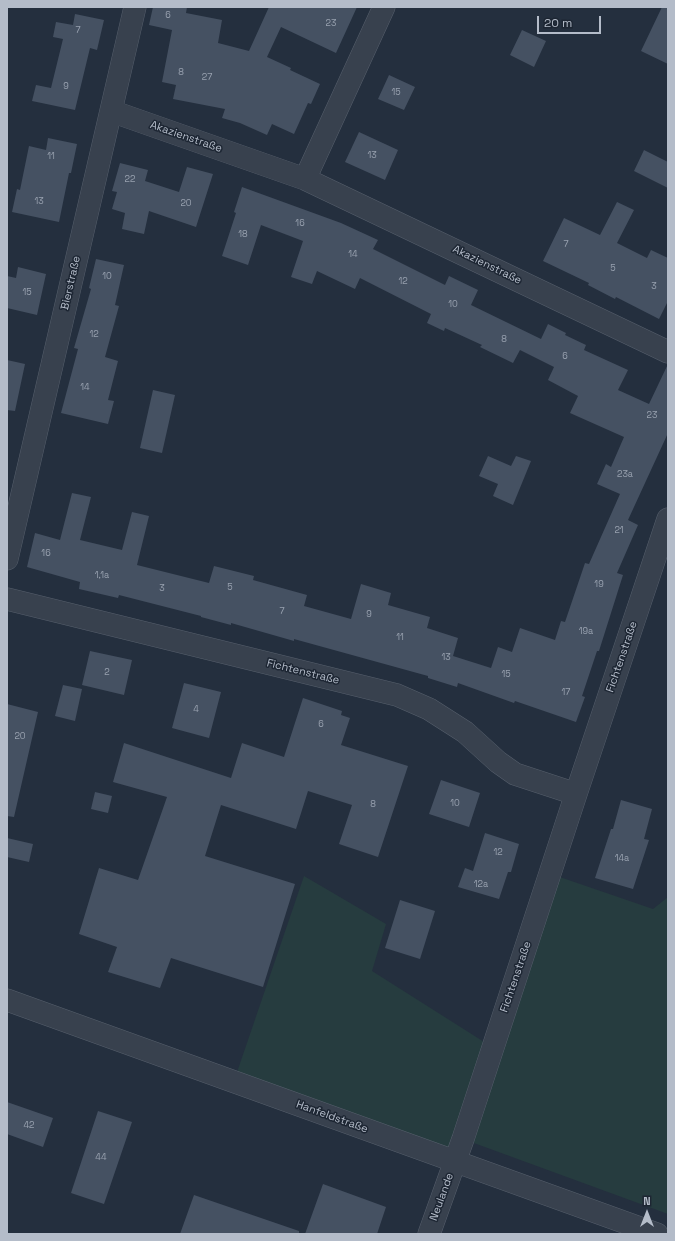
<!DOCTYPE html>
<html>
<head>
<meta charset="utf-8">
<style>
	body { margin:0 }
	#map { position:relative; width:675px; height:1241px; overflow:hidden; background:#242f3e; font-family:"Space Grotesk",sans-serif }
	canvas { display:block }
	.frame { position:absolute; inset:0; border:8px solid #b4bcc9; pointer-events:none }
	.north { position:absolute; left:627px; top:1193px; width:40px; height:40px; -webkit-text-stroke:3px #1d2633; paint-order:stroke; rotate:0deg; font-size:11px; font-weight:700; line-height:16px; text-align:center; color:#b4bcc9 }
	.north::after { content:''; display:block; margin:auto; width:14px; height:18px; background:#b4bcc9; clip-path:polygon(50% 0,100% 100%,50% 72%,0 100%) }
	.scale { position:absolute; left:537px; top:16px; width:64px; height:18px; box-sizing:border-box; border:2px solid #b4bcc9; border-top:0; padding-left:5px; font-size:12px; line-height:14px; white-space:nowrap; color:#b4bcc9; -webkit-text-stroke:3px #1d2633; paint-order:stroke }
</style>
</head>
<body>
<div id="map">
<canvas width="675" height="1241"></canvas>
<div class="frame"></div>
<div class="north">N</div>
<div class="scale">20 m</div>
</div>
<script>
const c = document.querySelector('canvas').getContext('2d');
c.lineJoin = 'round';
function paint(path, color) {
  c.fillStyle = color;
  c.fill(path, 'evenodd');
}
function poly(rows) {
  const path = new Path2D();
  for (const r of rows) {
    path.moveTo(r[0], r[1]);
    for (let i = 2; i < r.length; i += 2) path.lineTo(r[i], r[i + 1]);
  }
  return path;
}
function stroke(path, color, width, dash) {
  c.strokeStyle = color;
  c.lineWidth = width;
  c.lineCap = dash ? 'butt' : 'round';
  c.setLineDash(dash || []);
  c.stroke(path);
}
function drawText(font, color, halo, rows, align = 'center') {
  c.font = font + ' "Space Grotesk",sans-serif';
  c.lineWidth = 3;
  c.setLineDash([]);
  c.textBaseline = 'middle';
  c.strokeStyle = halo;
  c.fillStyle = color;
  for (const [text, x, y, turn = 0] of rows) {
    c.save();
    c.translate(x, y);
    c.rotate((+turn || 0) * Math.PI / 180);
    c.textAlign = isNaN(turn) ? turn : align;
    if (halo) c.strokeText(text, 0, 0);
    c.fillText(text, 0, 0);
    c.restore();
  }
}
const green = poly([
	[551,874,653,909,668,897,668,1214,463,1139,455,1161,234,1081,304,876,386,924,372,971,492,1047]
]);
const building = poly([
	[153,7,187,7,186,13,222,20,218,43,249,51,269,7,357,7,336,53,281,27,267,57,291,68,290,70,320,84,311,104,308,103,294,134,272,124,267,135,240,123,222,118,225,109,173,99,176,85,162,82,172,30,149,25],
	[662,7,668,7,668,64,641,51],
	[75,14,104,20,97,50,90,48,75,110,32,101,36,85,51,88,63,39,53,37,56,22,73,25],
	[522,30,546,41,534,67,510,55],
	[389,75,415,87,404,110,378,99],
	[359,132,398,150,385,180,345,162],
	[48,138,77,144,71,173,69,173,59,222,12,212,17,189,20,190,29,146,46,150],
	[644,150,668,162,668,188,634,171],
	[120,163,148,170,145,181,179,192,187,167,213,174,196,227,149,211,144,234,122,229,125,213,112,209,117,192,112,191],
	[242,187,341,223,378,240,373,249,445,285,449,276,478,290,471,305,541,339,548,324,566,333,565,335,586,345,584,350,628,370,618,390,649,404,668,364,668,433,628,520,638,525,617,573,623,575,599,651,597,651,582,696,585,697,576,722,515,701,514,703,458,683,457,687,428,678,428,676,294,639,294,641,231,623,231,625,201,617,201,616,119,595,118,598,79,589,80,582,27,567,35,533,60,540,72,493,91,497,80,540,122,550,132,512,149,516,137,565,209,583,214,566,254,576,253,580,307,595,304,606,351,619,361,584,391,593,388,605,430,617,427,628,458,638,453,656,491,668,498,647,512,652,520,628,555,640,561,621,565,622,585,563,589,564,620,494,597,484,606,464,611,467,624,437,570,413,578,396,548,380,554,367,520,350,513,363,480,347,482,345,445,328,444,331,427,323,431,314,360,278,355,289,317,271,312,284,291,277,303,241,261,225,248,265,222,256,236,213,234,212],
	[617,202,634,210,617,243,647,258,651,250,668,258,668,301,659,319,616,297,615,299,588,285,589,283,543,261,564,218,600,235],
	[96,259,124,265,115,305,119,306,105,357,118,361,108,400,114,401,108,424,61,413,78,349,74,348,91,289,89,288],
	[18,267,46,274,37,315,7,308,7,276,16,278],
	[7,360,25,364,15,411,7,410],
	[153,390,175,395,162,453,140,448],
	[488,456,511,466,516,456,531,461,513,505,493,496,498,484,479,476],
	[90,651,132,660,124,695,82,685],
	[184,683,221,692,209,738,172,728],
	[63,685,82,689,75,721,55,716],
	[303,698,342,711,341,715,350,718,341,745,408,766,378,857,339,844,352,805,308,791,296,829,221,805,205,856,295,884,263,987,171,958,160,988,108,972,117,947,79,934,99,868,138,880,167,797,113,782,124,743,231,778,242,743,284,757],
	[7,704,38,712,14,817,7,816],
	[441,780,480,793,469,827,429,814],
	[95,792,112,796,108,813,91,809],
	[621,800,652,809,644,839,649,840,633,889,595,878,611,829,613,829],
	[485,833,519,844,511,872,508,872,499,899,458,887,465,868,473,871],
	[7,838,33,844,29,862,7,857],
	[400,900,435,911,420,959,385,948],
	[7,1102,53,1118,43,1147,7,1134],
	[98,1111,132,1122,104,1204,71,1193],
	[323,1184,386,1207,377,1234,305,1234],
	[194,1195,299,1231,299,1234,180,1234]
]);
const minor = poly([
	[111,111,305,179,668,352],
	[305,179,384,7],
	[7,559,135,7],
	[7,599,397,695,429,709,465,732,498,762,515,774,576,794],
	[7,1000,657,1234],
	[429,1234,463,1139,576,794,668,519]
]);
const numberNames = [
	["6",168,16],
	["23",331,24],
	["7",78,31],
	["8",181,73],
	["27",207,78],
	["9",66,87],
	["15",396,93],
	["13",372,156],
	["11",51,157],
	["22",130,180],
	["13",39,202],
	["20",186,204],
	["16",300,224],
	["18",243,235],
	["7",566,245],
	["14",353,255],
	["5",613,269],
	["10",107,277],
	["12",403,282],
	["3",654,287],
	["15",27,293],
	["10",453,305],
	["12",94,335],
	["8",504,340],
	["6",565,357],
	["14",85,388],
	["23",652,416],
	["23a",625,475],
	["21",619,531],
	["16",46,554],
	["1,1a",102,576],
	["19",599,585],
	["5",230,588],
	["3",162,589],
	["7",282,612],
	["9",369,615],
	["19a",586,632],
	["11",400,638],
	["13",446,658],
	["2",107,673],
	["15",506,675],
	["17",566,693],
	["4",196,710],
	["6",321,725],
	["20",20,737],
	["10",455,804],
	["8",373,805],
	["12",498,853],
	["14a",622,859],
	["12a",481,885],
	["42",29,1126],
	["44",101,1158]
];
const streetNames = [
	["Akazienstraße",186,137,19],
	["Akazienstraße",487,265,26],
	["Bierstraße",71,283,-77],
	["Fichtenstraße",622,657,-71],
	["Fichtenstraße",303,672,14],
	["Fichtenstraße",516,977,-71],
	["Hanfeldstraße",332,1117,20],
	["Neulande",442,1197,-70]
];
paint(green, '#263c3f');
paint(building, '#455162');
stroke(minor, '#565f6c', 23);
stroke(minor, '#38414e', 22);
drawText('9px', '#98a1af', null, numberNames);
drawText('11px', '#b4bcc9', '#1d2633', streetNames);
</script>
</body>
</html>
